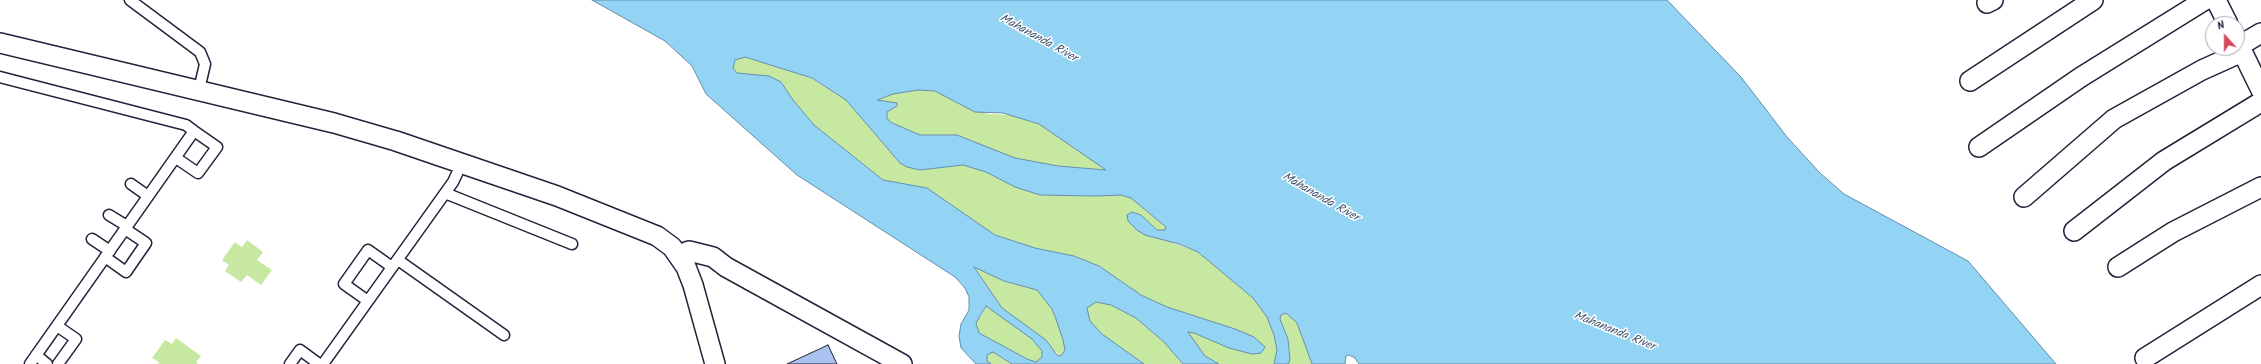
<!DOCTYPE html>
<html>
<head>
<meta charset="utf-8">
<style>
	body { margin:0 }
	#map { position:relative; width:2261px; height:364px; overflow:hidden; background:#fff; font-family:Kalam,sans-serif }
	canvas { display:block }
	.north { position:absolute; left:2205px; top:16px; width:40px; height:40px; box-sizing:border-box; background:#fff; border:1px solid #a7a7b1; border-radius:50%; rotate:339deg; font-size:11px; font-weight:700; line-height:16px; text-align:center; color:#22223b }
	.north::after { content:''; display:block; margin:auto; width:14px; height:18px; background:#d1495b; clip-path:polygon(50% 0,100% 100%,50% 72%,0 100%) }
</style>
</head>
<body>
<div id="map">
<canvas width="2261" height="364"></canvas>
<div class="north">N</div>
</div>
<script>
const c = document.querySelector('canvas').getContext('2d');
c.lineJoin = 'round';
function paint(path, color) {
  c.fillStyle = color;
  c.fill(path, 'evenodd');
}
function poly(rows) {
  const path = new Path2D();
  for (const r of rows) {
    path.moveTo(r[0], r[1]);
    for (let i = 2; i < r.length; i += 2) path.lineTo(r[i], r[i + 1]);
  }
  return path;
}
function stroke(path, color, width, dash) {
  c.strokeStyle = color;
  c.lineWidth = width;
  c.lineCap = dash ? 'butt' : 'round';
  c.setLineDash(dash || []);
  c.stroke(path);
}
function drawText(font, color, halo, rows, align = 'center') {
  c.font = font + ' Kalam,sans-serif';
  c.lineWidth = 3;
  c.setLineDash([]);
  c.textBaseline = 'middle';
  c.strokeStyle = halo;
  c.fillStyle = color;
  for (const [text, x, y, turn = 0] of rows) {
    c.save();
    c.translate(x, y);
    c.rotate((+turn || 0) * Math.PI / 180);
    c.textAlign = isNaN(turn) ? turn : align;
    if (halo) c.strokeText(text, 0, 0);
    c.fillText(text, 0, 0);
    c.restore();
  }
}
const green = poly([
	[745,57,811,78,846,100,900,163,907,167,920,170,963,165,986,172,1015,187,1040,195,1096,196,1121,195,1131,198,1166,227,1165,230,1157,230,1141,215,1132,212,1162,239,1198,252,1253,298,1267,317,1274,335,1277,350,1274,364,1219,364,1205,356,1187,332,1194,333,1229,348,1252,354,1254,337,1235,329,1167,307,1141,295,1099,266,1074,256,1035,248,995,235,927,188,883,180,814,125,793,100,781,82,737,73,732,68,735,60],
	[918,90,935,91,988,114,1015,115,1039,124,1107,170,1058,166,1015,158,957,135,920,135,890,122,887,118,887,111,893,109,888,101,876,101,893,94],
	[247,240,263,252,257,260,272,270,261,285,247,275,241,282,225,271,229,265,222,260,235,242,242,247],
	[973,266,1004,281,1037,290,1052,309,1056,319,1063,340,1065,350,1061,356,1052,349,1046,340,1002,308],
	[1096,302,1111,305,1136,318,1164,342,1183,364,1144,364,1102,334,1090,321,1087,308],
	[986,306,1032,339,1042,351,1042,357,1036,362,1027,359,979,333,975,323,982,315],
	[1286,313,1297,323,1312,364,1288,364,1290,351,1288,339,1280,319,1281,315],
	[176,338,201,356,196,362,198,364,158,364,159,362,152,358,165,340,172,344],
	[993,352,1006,361,1012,364,991,364,987,361,987,354]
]);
const water = poly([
	[592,0,1667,0,1741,77,1787,137,1820,173,1844,194,1968,261,2056,364,1359,364,1355,358,1349,355,1346,356,1345,364,1312,364,1297,323,1286,313,1281,315,1280,319,1288,339,1290,360,1288,364,1274,364,1277,350,1274,335,1267,317,1253,298,1198,252,1179,244,1145,235,1137,230,1128,221,1127,215,1132,212,1141,215,1157,230,1165,230,1166,227,1131,198,1121,195,1096,196,1040,195,1015,187,986,172,963,165,920,170,907,167,900,163,846,100,812,78,745,57,735,60,733,68,737,73,769,76,781,82,793,100,814,125,883,180,927,188,995,235,1035,248,1074,256,1099,266,1141,295,1167,307,1235,329,1254,337,1265,347,1261,353,1252,354,1229,348,1194,333,1188,332,1205,356,1219,364,1183,364,1164,342,1136,318,1111,305,1096,302,1087,308,1090,321,1102,334,1144,364,1012,364,993,352,987,355,987,361,991,364,976,364,961,348,959,336,961,324,969,310,969,297,965,288,955,277,797,175,706,94,692,66,665,41,592,0],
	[918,90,935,91,975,112,1003,113,1039,124,1106,170,1058,166,1015,158,957,135,920,135,890,122,887,118,887,112,897,106,897,103,877,100,893,94,918,90],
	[974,267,1004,281,1037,290,1052,309,1056,319,1063,340,1065,350,1061,356,1057,355,1046,340,1002,308,974,267],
	[986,306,1032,339,1042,351,1042,357,1036,362,1027,359,979,333,976,323,986,306]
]);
const building = poly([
	[828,345,837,364,787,364,828,345]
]);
const service = poly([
	[130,0,200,52,205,64,199,90],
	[0,77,186,125,194,131,30,364],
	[176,158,198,173,217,147,194,131],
	[131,184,148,196],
	[445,193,572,244],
	[109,215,127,226],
	[92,239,110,251],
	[105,257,126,272,146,243,125,229],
	[398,260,504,335],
	[368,301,344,284,368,250,392,267],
	[57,326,76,339,58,364],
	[36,355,47,364],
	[290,364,300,350,319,364],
	[323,364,453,182,462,163]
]);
const minor = poly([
	[2216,0,2228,24],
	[1987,3,1993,0],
	[2237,41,2261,90],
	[0,43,334,123,396,141,557,196,657,236,672,247,686,267,693,285,715,364],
	[2239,46,2261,33],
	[1970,81,2093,0],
	[1979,147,2081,77,2205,0],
	[2024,197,2114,119,2202,70,2242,52],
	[2074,231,2164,161,2261,102],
	[679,255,689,251,713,257,726,267,902,364],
	[2118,267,2173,232,2261,187],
	[2145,358,2261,285]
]);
const waterNames = [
	["Mahananda River",1038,39,29],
	["Mahananda River",1320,198,30],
	["Mahananda River",1614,332,22]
];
paint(green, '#c6e8a1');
paint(water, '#93d4f4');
stroke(water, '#668daa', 1);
paint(building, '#aac2f0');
stroke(building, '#22223b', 1);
stroke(service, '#22223b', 13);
stroke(minor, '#22223b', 22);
stroke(service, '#fff', 10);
stroke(minor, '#fff', 19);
drawText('italic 12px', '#445772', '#fff', waterNames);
</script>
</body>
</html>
